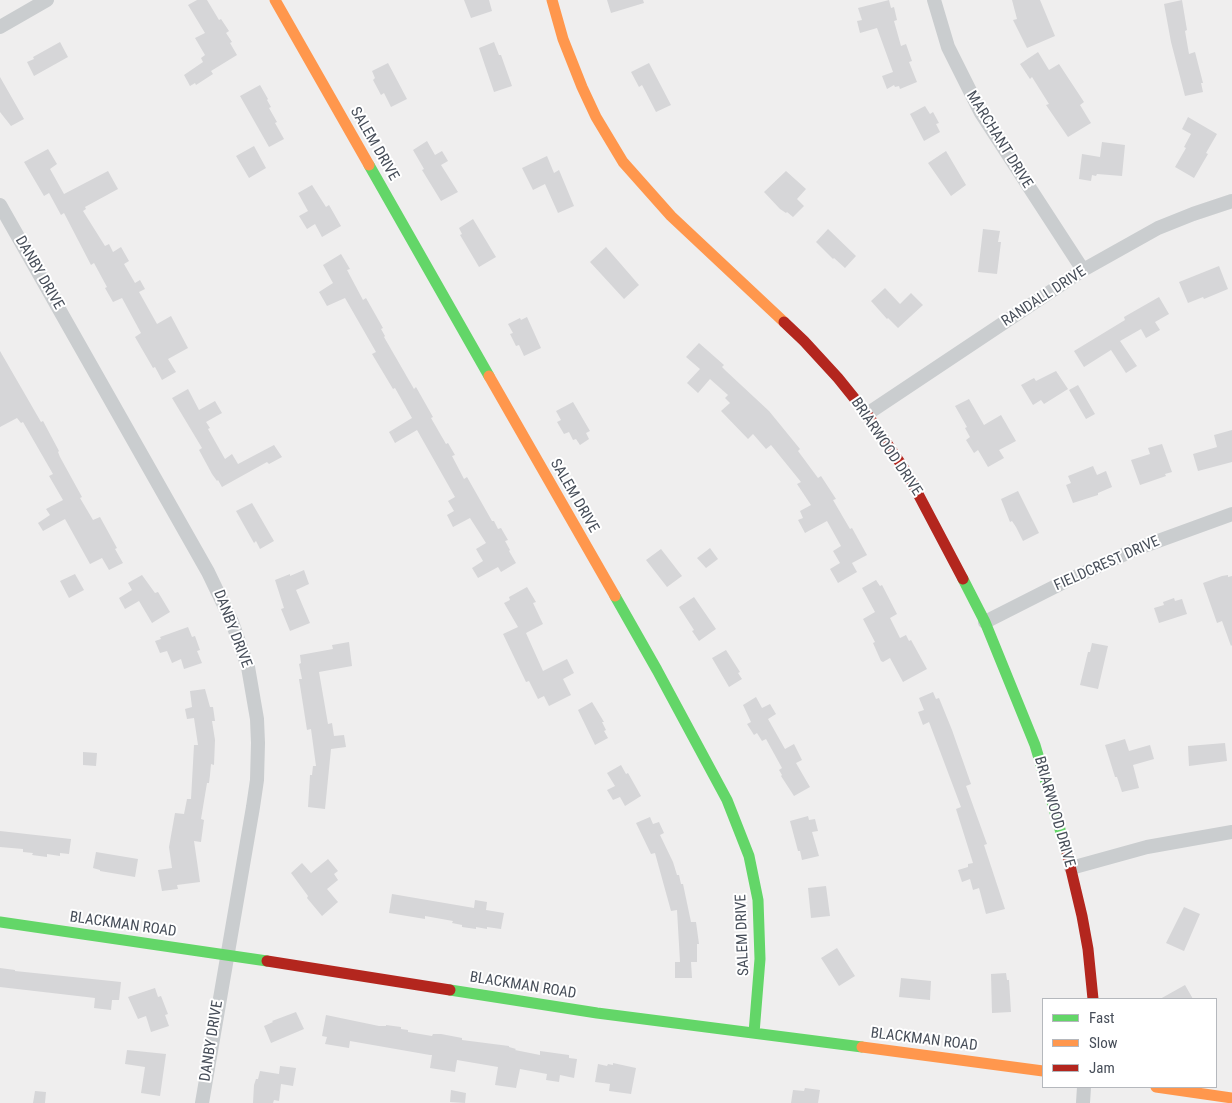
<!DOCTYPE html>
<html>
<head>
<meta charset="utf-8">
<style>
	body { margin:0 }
	#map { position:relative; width:1232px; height:1103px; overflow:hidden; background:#efeeee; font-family:"Roboto Condensed",sans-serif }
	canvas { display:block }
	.legend { position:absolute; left:1042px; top:998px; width:175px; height:90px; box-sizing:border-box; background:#fff; border:1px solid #b5b8bd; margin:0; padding:6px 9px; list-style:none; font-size:15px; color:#474e59 }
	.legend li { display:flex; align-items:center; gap:10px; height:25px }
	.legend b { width:25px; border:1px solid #b5b8bd }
</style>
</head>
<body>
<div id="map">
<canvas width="1232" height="1103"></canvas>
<ul class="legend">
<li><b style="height:6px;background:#63d668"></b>Fast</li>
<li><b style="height:6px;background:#ff974d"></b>Slow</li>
<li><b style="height:6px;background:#b3261e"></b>Jam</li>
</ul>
</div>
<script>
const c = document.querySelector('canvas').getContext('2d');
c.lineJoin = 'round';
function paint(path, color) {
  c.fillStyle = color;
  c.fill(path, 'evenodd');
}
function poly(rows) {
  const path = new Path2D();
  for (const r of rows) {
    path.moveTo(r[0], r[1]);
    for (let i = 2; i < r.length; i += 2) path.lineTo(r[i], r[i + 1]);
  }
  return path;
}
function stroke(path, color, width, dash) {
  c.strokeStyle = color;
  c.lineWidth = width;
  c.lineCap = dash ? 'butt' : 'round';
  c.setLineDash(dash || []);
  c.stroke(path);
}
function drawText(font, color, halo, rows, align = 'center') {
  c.font = font + ' "Roboto Condensed",sans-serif';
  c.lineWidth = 4;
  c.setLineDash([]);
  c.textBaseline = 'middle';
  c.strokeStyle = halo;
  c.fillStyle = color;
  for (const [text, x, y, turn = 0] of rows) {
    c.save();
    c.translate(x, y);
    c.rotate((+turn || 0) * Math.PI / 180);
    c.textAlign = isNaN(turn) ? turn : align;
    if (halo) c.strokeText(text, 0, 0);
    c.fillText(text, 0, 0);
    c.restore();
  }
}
const building = poly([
	[197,0,207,0,219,20,221,19,229,31,226,33,232,42,230,43,237,55,211,71,213,74,196,85,195,83,190,86,184,75,203,62,201,58,205,55,195,38,205,33,188,5],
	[464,0,489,0,492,11,471,18],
	[607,0,643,0,644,3,611,13],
	[889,0,891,8,894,7,897,20,894,21,901,46,906,44,912,61,909,62,917,82,900,89,899,86,895,87,894,85,887,89,882,76,893,72,877,28,860,33,857,21,862,20,858,8],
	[1012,0,1040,0,1055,36,1027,48,1013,20,1017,19],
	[1182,0,1187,30,1185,31,1189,54,1195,52,1203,83,1201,83,1203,92,1185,96,1171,42,1164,4],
	[60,42,68,57,34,76,27,62,34,59,33,57],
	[494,42,499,55,501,55,512,86,494,92,479,48],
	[1038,52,1049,70,1059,64,1084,102,1080,105,1091,123,1068,137,1046,105,1049,104,1032,77,1030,79,1020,64],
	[388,63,407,99,391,107,384,93,381,95,373,80,375,78,372,71],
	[649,63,671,105,656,112,642,85,639,87,631,72],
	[0,77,24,119,11,126,0,112],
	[260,85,268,99,267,100,271,107,269,108,277,122,275,123,284,139,269,147,240,96],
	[925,106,930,114,933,112,939,123,936,124,940,132,924,141,910,114],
	[1188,117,1217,134,1206,153,1208,154,1194,178,1175,167,1186,148,1184,147,1191,134,1182,129],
	[427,141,435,155,442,151,448,161,441,165,458,192,441,201,422,170,424,169,413,150],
	[1102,142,1125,145,1122,176,1097,174,1096,176,1092,175,1091,181,1079,179,1082,154,1100,157],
	[254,146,266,168,249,178,236,156],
	[48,149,57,164,50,169,64,194,108,171,118,189,85,207,86,209,83,211,105,246,109,244,113,252,121,247,129,261,124,264,135,283,140,280,145,289,139,292,157,324,171,316,188,348,168,359,176,372,162,380,155,367,153,368,135,337,141,333,122,298,113,302,105,288,107,287,94,263,91,265,64,213,61,215,49,193,44,196,24,162],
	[946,151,966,185,951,196,928,163],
	[547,156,554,173,559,170,574,206,558,213,545,184,533,190,522,168],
	[786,171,806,189,797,199,804,206,793,217,787,212,786,213,780,209,764,192],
	[312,185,326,207,329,205,341,226,322,237,315,224,307,229,299,216,308,211,298,193],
	[473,219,496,257,479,267,460,235,462,234,459,228],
	[828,229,856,256,845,268,834,258,833,259,816,242],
	[983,229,1000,231,998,242,1001,242,997,274,978,272],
	[606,247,639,285,624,299,590,262],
	[341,254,350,269,347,270,363,300,366,298,383,328,381,329,385,336,384,337,414,389,416,387,433,417,431,418,446,444,448,443,455,455,452,456,464,479,467,477,492,521,494,521,498,529,501,528,508,540,505,541,510,550,509,551,516,563,501,572,498,567,478,578,472,568,483,561,476,549,486,543,470,518,453,527,447,515,454,511,448,501,455,497,417,430,395,443,389,432,412,418,395,388,393,389,372,354,376,352,345,298,327,306,319,292,333,283,323,265],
	[1219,266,1228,289,1204,299,1203,297,1188,303,1179,282],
	[885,288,900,304,911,293,923,305,898,328,888,318,887,319,871,301],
	[1159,297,1169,314,1155,322,1160,330,1146,338,1141,329,1120,341,1137,366,1126,373,1111,350,1084,367,1074,351,1125,320,1124,317],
	[527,317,541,348,524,356,519,345,516,346,510,334,513,333,508,324,520,318,521,320],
	[699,343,724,365,722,367,726,371,769,411,800,449,798,451,818,478,821,476,836,499,833,500,850,529,852,528,867,555,852,563,857,572,838,583,830,569,840,563,833,551,841,546,827,521,805,533,798,520,803,518,800,511,811,505,797,484,801,482,771,445,766,449,753,434,748,439,721,411,730,403,725,398,728,395,710,379,698,393,687,383,700,369,686,357],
	[0,351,41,422,43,421,59,451,58,452,60,457,82,497,80,498,93,520,100,517,117,548,115,549,123,563,109,570,102,558,90,564,65,519,43,531,38,523,50,515,46,509,63,500,49,476,53,474,23,422,21,423,17,418,0,427],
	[1056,371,1068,389,1044,404,1041,400,1033,405,1021,385,1034,378,1036,381],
	[1078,385,1095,414,1086,419,1069,390],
	[188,389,199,410,215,401,222,413,206,422,210,428,208,429,225,459,232,454,238,464,274,445,282,457,269,464,267,462,222,487,218,480,217,481,212,474,199,450,202,448,172,398],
	[969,399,984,425,1001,415,1016,441,999,450,1004,458,988,467,978,450,974,453,966,440,970,437,965,428,967,427,955,406],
	[573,402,590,431,586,433,589,439,580,445,576,439,573,440,569,432,564,434,557,422,561,420,556,411],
	[1232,430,1232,462,1198,471,1193,454,1217,447,1214,435],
	[1162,444,1172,472,1165,474,1166,476,1140,485,1131,460,1150,454,1148,448],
	[1093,466,1097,475,1106,471,1112,487,1098,493,1098,495,1073,503,1066,485,1071,483,1068,476],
	[1018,491,1039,533,1023,541,1016,527,1012,521,1010,522,1001,499],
	[252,503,274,541,260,549,256,541,254,543,236,511],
	[710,548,718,559,706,568,697,558],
	[661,549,682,576,667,587,646,560],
	[304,570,309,584,296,590,310,623,290,631,281,609,284,608,275,580,290,574,290,576],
	[75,574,84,590,69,598,60,581],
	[142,575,155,593,158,592,170,612,152,623,139,601,125,609,119,598,132,590,128,583],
	[1228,575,1228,577,1232,576,1232,645,1231,646,1222,621,1217,623,1203,583,1222,576],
	[876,580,880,586,882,585,897,614,890,618,900,638,906,635,909,641,911,640,927,669,903,682,890,658,883,662,881,661,873,643,875,642,863,619,875,612,862,588],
	[527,587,536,602,533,603,543,624,526,633,543,671,567,659,574,673,563,679,571,695,549,706,544,696,538,699,529,681,526,682,503,634,518,627,504,603,510,600,509,597],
	[694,597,716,629,699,641,692,631,694,630,679,607],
	[1174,598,1175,601,1182,599,1187,614,1159,623,1154,608,1164,605,1163,602],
	[188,627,192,637,195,636,200,650,197,651,202,663,184,669,181,659,172,663,167,651,160,653,155,641,161,639,160,637],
	[349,642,352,666,319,672,328,724,332,723,334,736,344,735,346,747,331,749,325,809,308,807,310,775,312,775,313,766,316,766,311,729,307,730,299,679,302,679,299,664,301,663,300,655,333,649,332,645],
	[1092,643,1108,646,1098,689,1080,685,1088,652,1090,652],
	[726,650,740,672,738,673,742,679,729,687,712,658],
	[205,689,210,707,213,707,215,721,212,721,215,740,214,765,211,764,210,775,209,783,207,783,201,819,204,820,201,842,194,841,200,882,177,885,178,889,162,891,158,870,172,868,169,847,175,813,184,814,187,799,191,799,194,745,198,745,194,718,187,719,185,709,192,707,190,691],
	[933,692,936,699,939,698,952,730,971,784,966,786,987,844,984,845,1005,909,986,914,979,888,973,890,970,879,962,882,958,870,968,867,968,864,973,863,956,809,961,807,929,722,923,725,918,712,924,710,919,698],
	[756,697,762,708,770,704,776,714,768,719,785,749,794,744,802,760,796,763,810,787,794,796,781,776,782,775,779,770,782,768,766,739,762,741,757,733,754,735,747,724,751,722,743,705],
	[592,702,604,722,602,722,606,730,604,731,608,738,595,745,578,710],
	[1125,739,1129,751,1150,745,1154,759,1133,765,1139,788,1122,792,1117,777,1115,777,1105,745],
	[1225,743,1227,761,1189,766,1188,746],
	[83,752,97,753,96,766,83,765],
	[621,765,626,774,628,773,641,796,625,806,620,797,613,800,607,790,615,786,607,773],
	[808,816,809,820,815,819,818,831,812,832,819,856,802,860,800,851,798,851,790,821],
	[650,817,653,824,659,822,664,833,660,835,673,862,677,875,679,875,681,884,683,884,691,922,696,922,699,944,697,944,697,962,691,962,692,978,675,978,675,962,680,962,677,910,671,911,655,853,651,854,636,823],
	[0,831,71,839,69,854,60,853,60,856,47,854,47,857,32,855,33,853,23,852,23,849,0,847],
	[96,852,138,859,135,877,100,871,100,870,93,868],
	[328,859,338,871,334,874,338,880,327,889,338,902,322,916,307,898,308,896,291,873,302,863,311,873],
	[826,886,830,916,811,918,808,888],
	[392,894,474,908,475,900,487,902,486,910,504,913,501,929,487,927,487,929,476,927,476,929,462,927,462,925,452,923,453,921,425,916,425,919,389,913],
	[1184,907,1200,914,1184,951,1166,943],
	[837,948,855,976,839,986,821,958],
	[0,968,15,970,15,971,121,982,119,1000,112,1000,111,1010,94,1008,95,998,0,987],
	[1006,973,1007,980,1009,980,1011,1012,992,1013,991,974],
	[901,978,931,981,930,1000,899,997],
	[1185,985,1193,999,1160,999],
	[155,988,158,997,161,996,168,1014,165,1015,169,1026,151,1032,146,1016,138,1019,128,997],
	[296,1012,304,1029,271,1043,264,1026,273,1022,272,1021],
	[326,1015,379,1026,386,1026,386,1025,401,1027,401,1029,408,1030,408,1032,432,1036,433,1034,441,1034,462,1038,462,1040,509,1046,509,1047,516,1049,515,1050,540,1055,540,1051,569,1055,569,1058,577,1059,574,1078,560,1075,559,1082,546,1080,547,1074,520,1069,516,1088,495,1085,498,1067,457,1060,455,1072,430,1068,432,1055,430,1055,350,1041,349,1048,325,1044,327,1037,322,1036],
	[127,1050,166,1054,160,1096,141,1093,145,1067,125,1064],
	[613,1063,636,1068,631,1094,609,1091,610,1084,595,1082,598,1064,607,1066,608,1064,613,1065],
	[280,1066,296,1068,293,1086,281,1084,279,1101,274,1100,273,1103,253,1103,254,1085,256,1079,258,1079,260,1071,279,1074],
	[805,1088,820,1090,818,1103,791,1103,793,1090,804,1091],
	[451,1090,466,1093,465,1103,450,1102],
	[35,1091,46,1092,45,1103,33,1103]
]);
const street = poly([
	[934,0,948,47,981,113,1083,270],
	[0,27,47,0],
	[0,205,208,572,232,622,248,667,257,719,258,743,257,780,253,807,202,1103],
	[867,414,1083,270,1158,228,1193,214,1232,201],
	[985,622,1060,584,1136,549,1232,514],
	[1071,868,1147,847,1232,832],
	[1083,1103,1084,1087]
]);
const fast = poly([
	[369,165,489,376],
	[963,579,985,622,1035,745,1067,853],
	[615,596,657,670,727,800,749,856,758,900,760,959,754,1033],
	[0,922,267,961],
	[450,990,597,1013,862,1047]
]);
const slow = poly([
	[275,0,369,165],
	[552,0,563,39,582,87,596,117,623,162,671,216,784,322],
	[489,376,615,596],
	[862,1047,1043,1071],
	[1156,1087,1232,1098]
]);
const jam = poly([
	[784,322,804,341,838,378,867,414,907,473,963,579],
	[1067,853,1082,916,1088,949,1093,999],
	[267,961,450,990]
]);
const streetNames = [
	["MARCHANT DRIVE",999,140,58],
	["SALEM DRIVE",374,144,60],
	["DANBY DRIVE",39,273,60],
	["RANDALL DRIVE",1044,297,-33],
	["BRIARWOOD DRIVE",886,447,56],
	["SALEM DRIVE",574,496,60],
	["FIELDCREST DRIVE",1107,564,-24],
	["DANBY DRIVE",232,629,69],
	["BRIARWOOD DRIVE",1054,812,74],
	["BLACKMAN ROAD",123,925,8],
	["SALEM DRIVE",743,935,-92],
	["BLACKMAN ROAD",523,986,9],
	["BLACKMAN ROAD",924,1040,7],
	["DANBY DRIVE",212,1041,-81]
];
paint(building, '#d6d6d8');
stroke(street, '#cacdcf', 14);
stroke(fast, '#63d668', 11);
stroke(slow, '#ff974d', 11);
stroke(jam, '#b3261e', 11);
drawText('15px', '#474e59', '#fff', streetNames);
</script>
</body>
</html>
